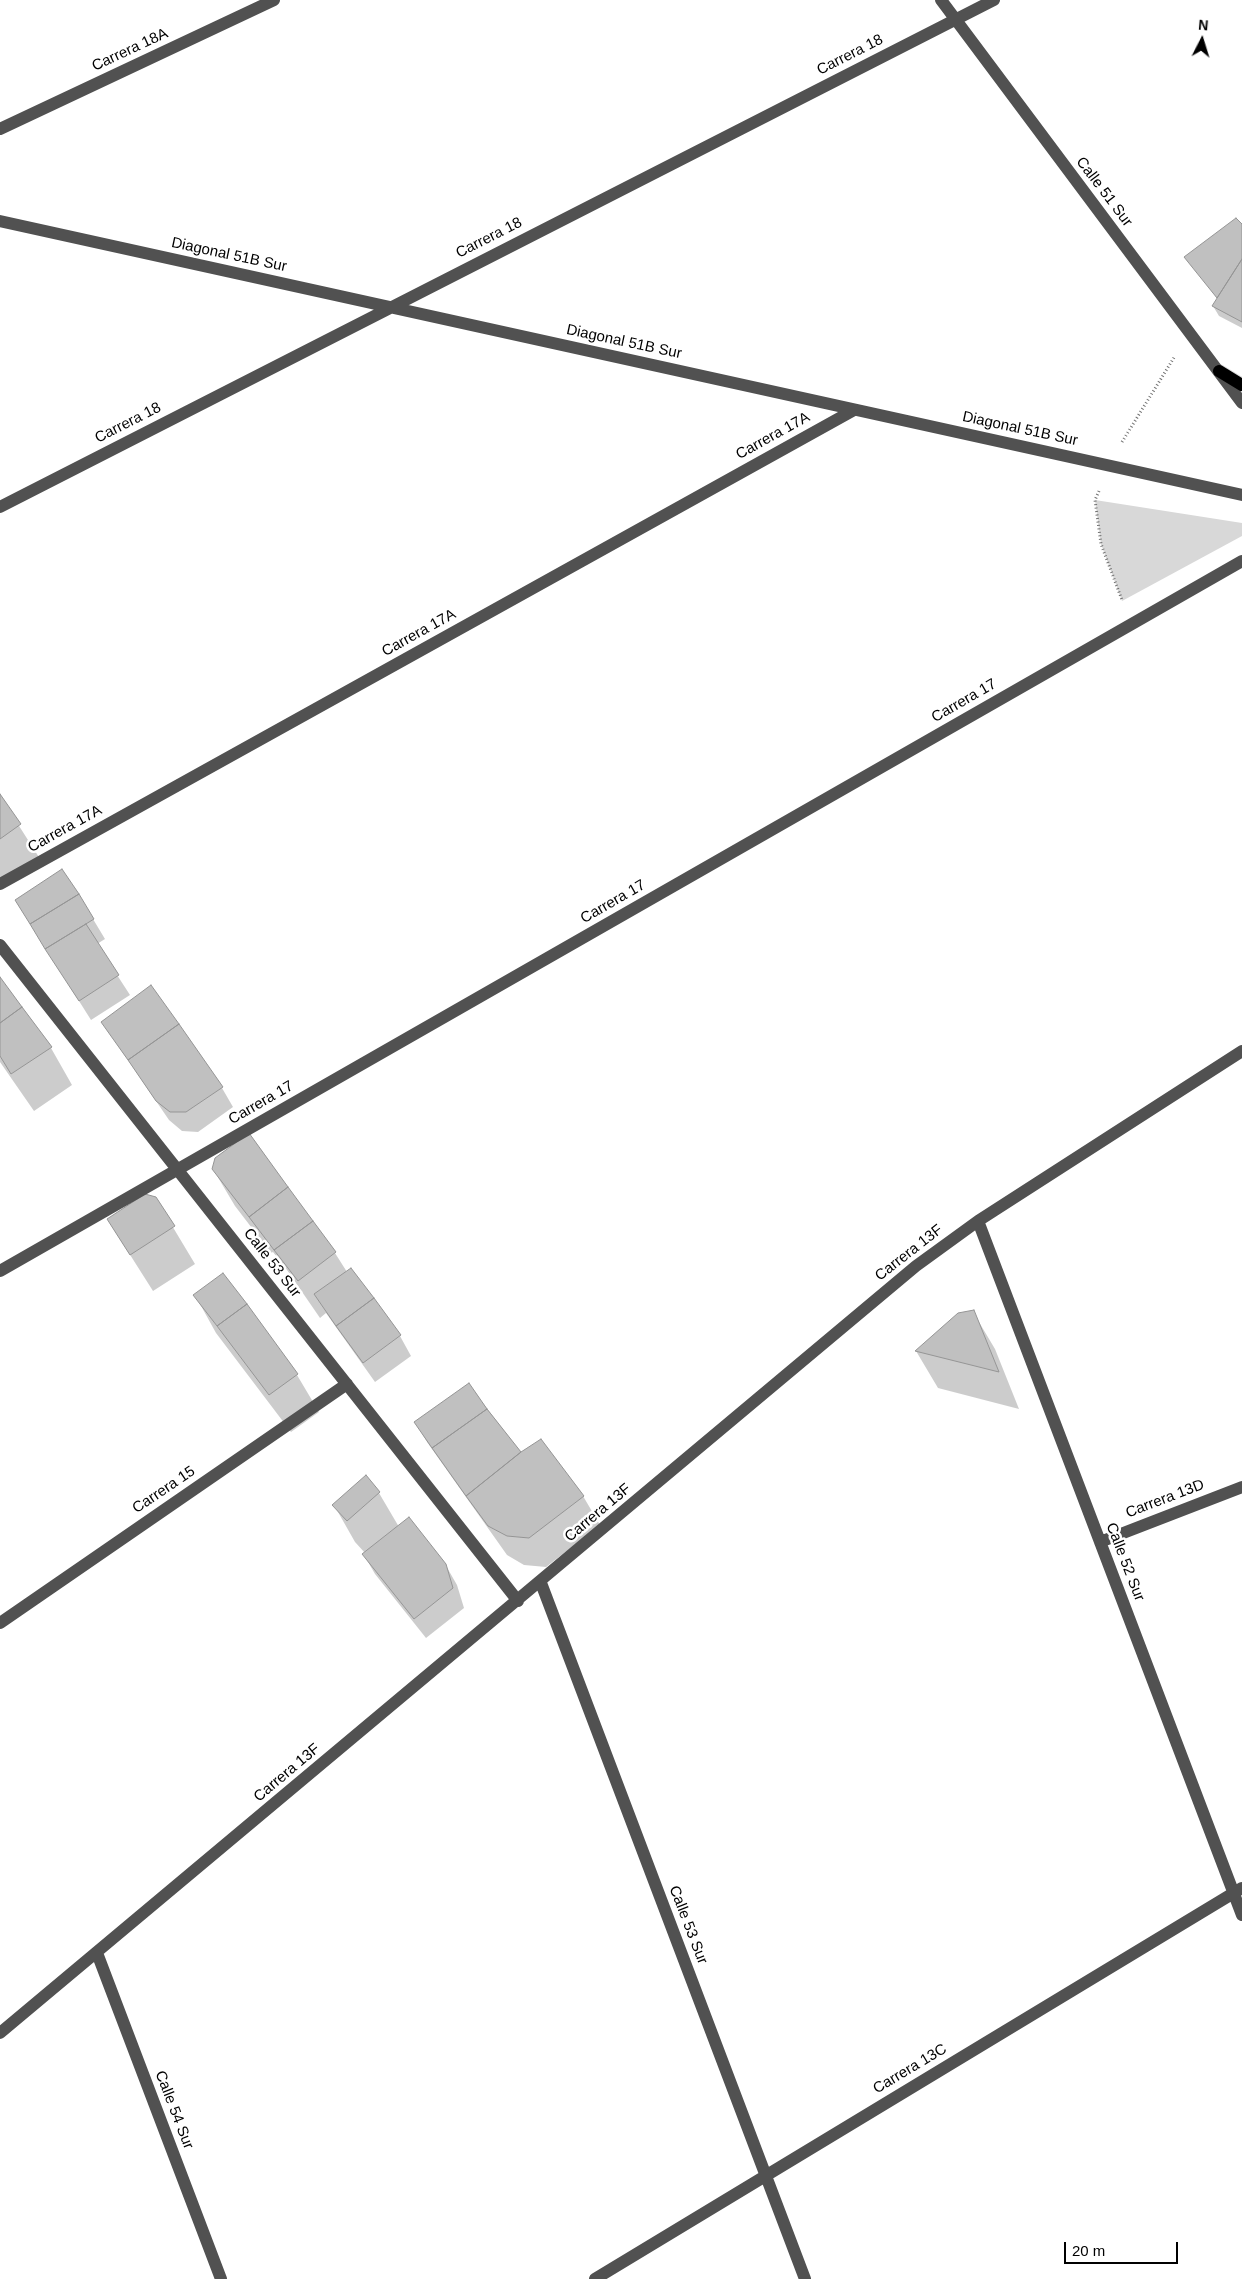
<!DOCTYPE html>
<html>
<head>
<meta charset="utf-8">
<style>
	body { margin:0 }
	#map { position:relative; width:1242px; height:2279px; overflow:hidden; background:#fff; font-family:Arial,sans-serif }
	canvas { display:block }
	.north { position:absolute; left:1177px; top:15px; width:50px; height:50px; -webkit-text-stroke:4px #fff; paint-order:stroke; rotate:5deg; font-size:14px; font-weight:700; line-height:20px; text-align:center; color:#000 }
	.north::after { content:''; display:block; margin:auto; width:18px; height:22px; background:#000; clip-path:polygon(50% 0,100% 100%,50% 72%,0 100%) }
	.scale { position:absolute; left:1064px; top:2242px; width:114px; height:22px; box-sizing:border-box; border:2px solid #000; border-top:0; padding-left:6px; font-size:15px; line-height:18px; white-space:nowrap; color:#000; -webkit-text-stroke:4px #fff; paint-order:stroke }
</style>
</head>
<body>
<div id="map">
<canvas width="1242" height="2279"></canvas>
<div class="north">N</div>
<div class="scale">20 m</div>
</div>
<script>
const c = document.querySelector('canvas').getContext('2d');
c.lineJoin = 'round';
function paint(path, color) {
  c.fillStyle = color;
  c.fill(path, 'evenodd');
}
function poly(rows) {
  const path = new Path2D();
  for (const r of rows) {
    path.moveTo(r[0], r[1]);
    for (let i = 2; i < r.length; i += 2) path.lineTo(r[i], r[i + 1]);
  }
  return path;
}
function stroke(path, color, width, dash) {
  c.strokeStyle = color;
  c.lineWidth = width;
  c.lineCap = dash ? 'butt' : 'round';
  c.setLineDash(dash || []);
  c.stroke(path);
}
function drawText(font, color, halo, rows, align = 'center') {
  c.font = font + ' Arial,sans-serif';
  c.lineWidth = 5;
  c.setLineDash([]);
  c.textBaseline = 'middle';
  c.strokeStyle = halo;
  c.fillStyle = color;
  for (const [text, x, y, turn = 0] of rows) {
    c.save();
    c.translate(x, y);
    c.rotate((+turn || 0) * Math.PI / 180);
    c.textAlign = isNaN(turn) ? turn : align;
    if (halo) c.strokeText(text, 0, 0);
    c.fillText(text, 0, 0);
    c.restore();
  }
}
const green = poly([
	[1095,500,1242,523,1242,536,1122,601,1101,544]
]);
const shadow = poly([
	[1242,226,1242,328,1219,316,1213,306,1218,299,1186,257],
	[0,796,42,862,0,890],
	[93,919,105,939,97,944,130,995,91,1020,28,920],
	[0,979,51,1048,72,1085,34,1111,0,1062],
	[102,1022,222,1088,233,1107,198,1132,182,1131,169,1120],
	[213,1169,312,1221,335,1253,347,1272,351,1269,400,1336,411,1356,375,1382,326,1313,320,1318,287,1270,273,1252,271,1253,235,1206],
	[156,1199,195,1264,153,1291,108,1220],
	[223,1275,297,1375,319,1412,291,1432,216,1333,195,1295],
	[973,1312,995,1349,1019,1409,938,1388,916,1351,958,1314],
	[469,1385,521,1453,583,1496,600,1525,546,1567,524,1565,507,1555,427,1442,415,1422],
	[366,1477,379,1493,399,1527,445,1564,457,1585,464,1608,426,1638,375,1574,364,1555,365,1553,355,1542,334,1505]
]);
const building = poly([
	[1236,218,1242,224,1242,259,1217,298,1184,257,1236,218],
	[1242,259,1242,322,1212,306,1242,259],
	[0,794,21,824,0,839,0,794],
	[62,869,79,894,30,924,15,900,62,869],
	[79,894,94,919,45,949,30,924,79,894],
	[86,924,119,975,79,1001,45,949,86,924],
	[0,977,22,1007,0,1023,0,977],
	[151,985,179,1024,128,1060,101,1022,151,985],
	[22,1007,52,1047,11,1074,0,1056,0,1023,22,1007],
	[179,1024,223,1087,186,1112,170,1112,156,1101,128,1060,179,1024],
	[249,1133,288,1187,249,1217,212,1169,215,1158,249,1133],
	[288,1187,313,1221,274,1250,249,1217,288,1187],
	[145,1194,156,1197,175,1226,130,1255,107,1219,145,1194],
	[313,1221,336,1252,298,1281,274,1250,313,1221],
	[351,1268,374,1298,336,1326,314,1294,351,1268],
	[223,1273,247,1304,217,1326,193,1295,223,1273],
	[374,1298,401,1335,363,1363,336,1326,374,1298],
	[247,1304,298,1374,269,1395,217,1326,247,1304],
	[974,1310,999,1372,915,1351,958,1313,974,1310],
	[469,1383,487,1409,432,1448,414,1422,469,1383],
	[487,1409,521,1452,466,1496,432,1448,487,1409],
	[541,1439,584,1496,529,1538,507,1536,488,1526,466,1496,521,1452,541,1439],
	[366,1475,380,1492,347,1521,332,1505,366,1475],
	[409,1517,446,1564,453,1588,414,1619,362,1554,409,1517]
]);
const path = poly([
	[1122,442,1175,356],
	[1099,491,1095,500,1101,544,1122,600]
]);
const minor = poly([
	[941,0,1242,403],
	[0,129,274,0],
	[0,221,1242,495],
	[0,507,994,0],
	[0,884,854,410],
	[0,945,518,1601],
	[978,1221,1242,1915],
	[0,1271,1242,561],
	[1100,1542,1242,1487],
	[541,1583,805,2279],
	[0,1623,347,1384],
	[97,1953,221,2279],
	[0,2033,916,1266,978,1221,1242,1051],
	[595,2279,1242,1888]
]);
const major = poly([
	[1219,371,1242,385]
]);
const streetNames = [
	["Carrera 18A",130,50,-25],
	["Carrera 18",850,55,-27],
	["Calle 51 Sur",1104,192,53],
	["Carrera 18",489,238,-27],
	["Diagonal 51B Sur",229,255,12],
	["Diagonal 51B Sur",624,342,12],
	["Carrera 18",128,423,-27],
	["Diagonal 51B Sur",1020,429,12],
	["Carrera 17A",773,436,-29],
	["Carrera 17A",419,633,-29],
	["Carrera 17",964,701,-30],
	["Carrera 17A",65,829,-29],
	["Carrera 17",613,902,-30],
	["Carrera 17",261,1103,-30],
	["Carrera 13F",909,1253,-38],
	["Calle 53 Sur",272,1263,52],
	["Carrera 15",164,1490,-34],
	["Carrera 13D",1165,1499,-21],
	["Carrera 13F",598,1513,-40],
	["Calle 52 Sur",1125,1562,69],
	["Carrera 13F",287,1773,-40],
	["Calle 53 Sur",688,1925,69],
	["Carrera 13C",910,2069,-31],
	["Calle 54 Sur",174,2110,69]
];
paint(green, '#d8d8d8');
paint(shadow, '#0003');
paint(building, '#c0c0c0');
stroke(building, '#959595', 1);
stroke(major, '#dbdbdb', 14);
stroke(path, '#737373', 3, [1, 2.5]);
stroke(minor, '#515151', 12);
stroke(major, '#000', 12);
drawText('15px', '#000', '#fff', streetNames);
</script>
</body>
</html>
